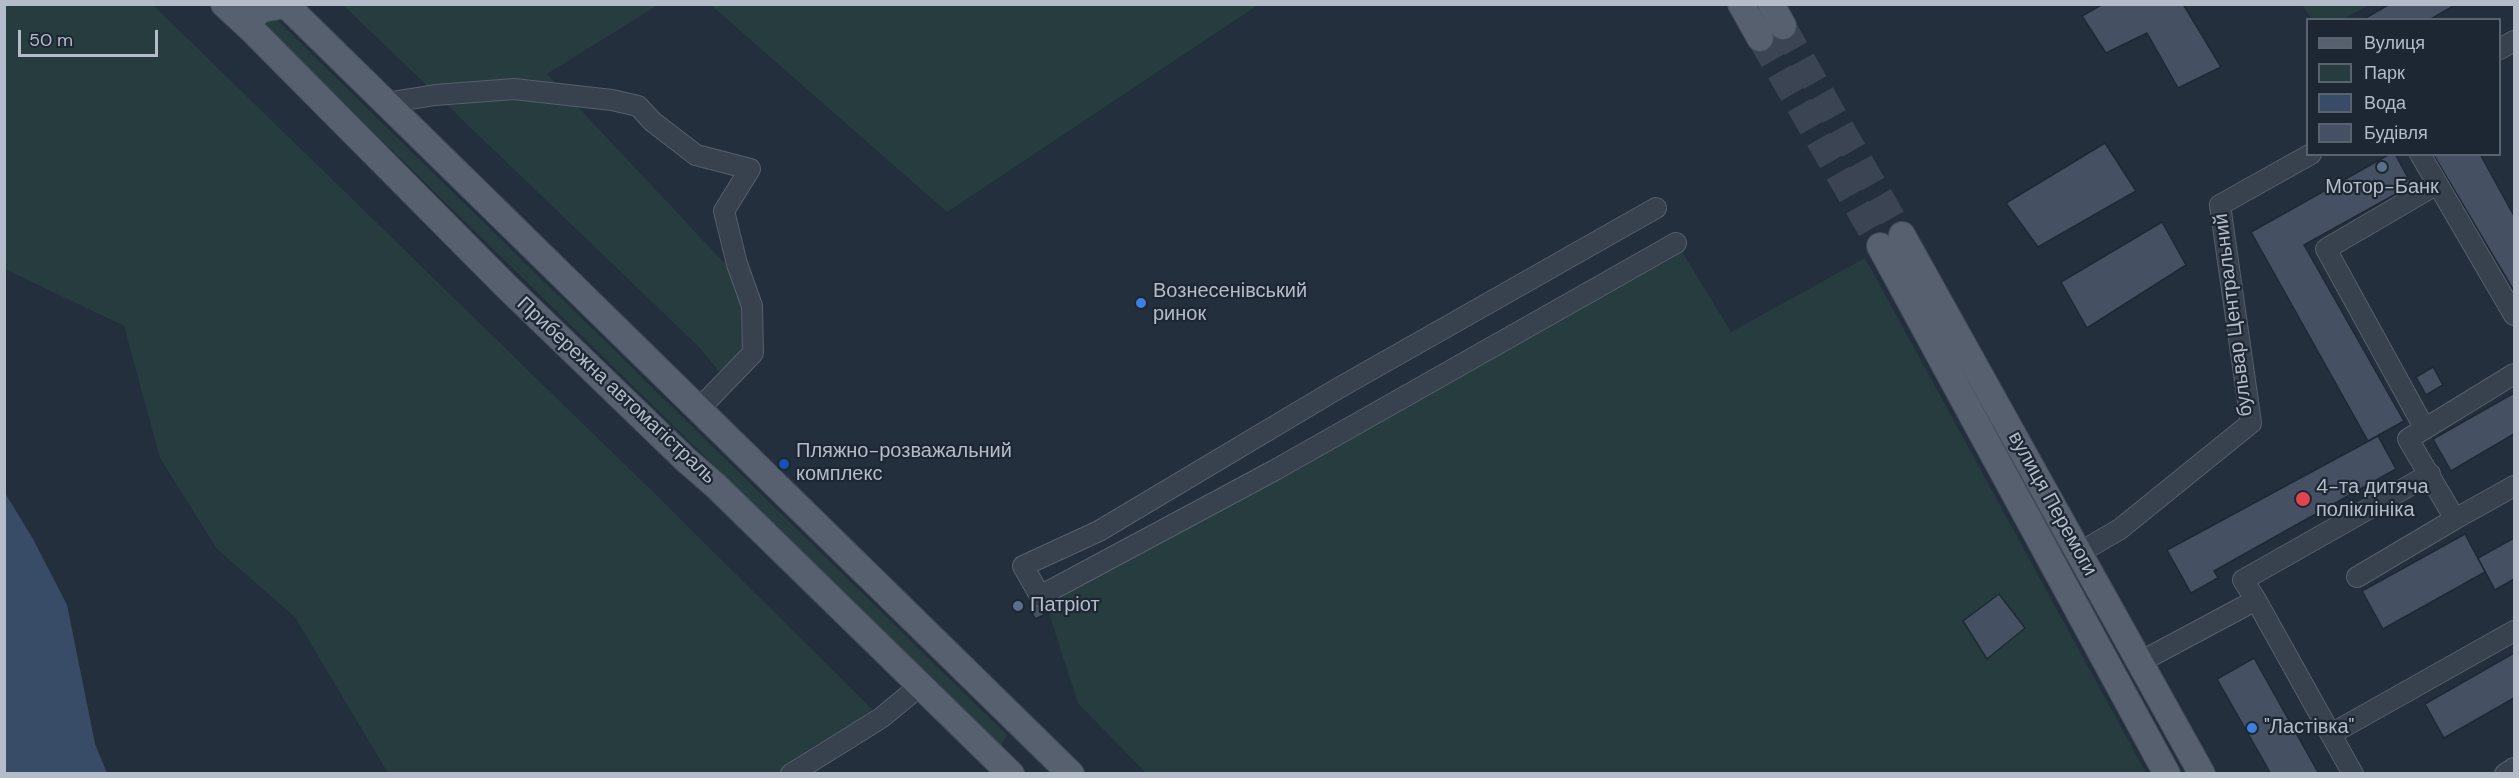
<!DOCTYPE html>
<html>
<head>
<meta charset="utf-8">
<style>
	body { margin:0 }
	#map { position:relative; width:2519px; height:778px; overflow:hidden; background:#242f3e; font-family:"DM Sans",sans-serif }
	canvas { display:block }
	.frame { position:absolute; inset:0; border:6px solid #b4bcc9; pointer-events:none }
	.legend { position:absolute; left:2306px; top:18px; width:195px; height:138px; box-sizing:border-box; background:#1d2633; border:2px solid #59626f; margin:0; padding:8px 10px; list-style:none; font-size:18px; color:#b4bcc9 }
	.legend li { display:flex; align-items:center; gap:12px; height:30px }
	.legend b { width:30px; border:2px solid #59626f }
	.scale { position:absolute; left:18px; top:30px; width:140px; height:27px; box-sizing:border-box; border:3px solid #b4bcc9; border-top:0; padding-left:8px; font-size:18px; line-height:21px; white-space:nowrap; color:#b4bcc9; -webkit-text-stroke:4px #1d2633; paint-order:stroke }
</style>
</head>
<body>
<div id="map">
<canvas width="2519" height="778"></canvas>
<div class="frame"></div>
<ul class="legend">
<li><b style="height:8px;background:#56606e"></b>Вулиця</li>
<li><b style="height:16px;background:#263c3f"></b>Парк</li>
<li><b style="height:16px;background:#394c67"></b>Вода</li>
<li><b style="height:16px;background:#455162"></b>Будівля</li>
</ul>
<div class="scale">50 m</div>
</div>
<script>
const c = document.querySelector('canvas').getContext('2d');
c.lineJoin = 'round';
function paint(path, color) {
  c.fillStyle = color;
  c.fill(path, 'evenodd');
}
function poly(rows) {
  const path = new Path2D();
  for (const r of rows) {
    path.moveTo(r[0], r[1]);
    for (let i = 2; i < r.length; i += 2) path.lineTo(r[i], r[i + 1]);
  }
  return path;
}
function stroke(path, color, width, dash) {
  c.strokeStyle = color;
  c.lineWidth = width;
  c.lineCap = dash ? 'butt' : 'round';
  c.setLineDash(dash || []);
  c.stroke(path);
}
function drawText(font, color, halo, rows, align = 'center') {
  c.font = font + ' "DM Sans",sans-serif';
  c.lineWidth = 4.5;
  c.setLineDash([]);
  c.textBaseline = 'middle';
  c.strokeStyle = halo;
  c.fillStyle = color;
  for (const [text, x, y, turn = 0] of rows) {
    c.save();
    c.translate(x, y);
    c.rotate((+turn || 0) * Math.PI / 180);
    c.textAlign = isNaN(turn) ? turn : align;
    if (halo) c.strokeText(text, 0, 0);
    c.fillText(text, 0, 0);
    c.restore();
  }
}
const green = poly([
	[5,5,153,5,651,490,881,718,791,773,388,773,295,617,217,549,160,458,124,326,5,269],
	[343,5,658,5,547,74,728,267,752,306,753,353,725,379,700,348],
	[711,5,1258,5,947,212],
	[2302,5,2369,5,2341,20,2312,19],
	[273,16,1007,735,1001,746,264,25],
	[1681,250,1731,332,1865,258,2146,773,1146,773,1078,703,1045,601]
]);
const water = poly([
	[5,493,33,539,67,605,95,744,107,773,5,773]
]);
const building = poly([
	[2103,4,2183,4,2221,67,2178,88,2147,33,2106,53,2082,16,2103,4],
	[2390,4,2457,4,2429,20,2362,20,2390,4],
	[2105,143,2136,191,2038,247,2006,203,2105,143],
	[2390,154,2395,154,2412,185,2304,245,2404,421,2368,441,2251,232,2390,154],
	[2433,154,2480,154,2514,216,2514,291,2433,154],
	[2162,222,2186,265,2087,328,2061,282,2162,222],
	[2433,367,2443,385,2426,395,2416,377,2433,367],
	[2514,393,2514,434,2451,471,2433,439,2514,393],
	[2378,436,2396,469,2214,571,2218,578,2191,593,2167,550,2378,436],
	[2465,534,2485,572,2383,629,2362,591,2465,534],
	[2514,538,2514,579,2495,590,2478,558,2514,538],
	[1999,594,2025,628,1987,659,1963,621,1999,594],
	[1038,601,1044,615,1035,619,1029,605,1038,601],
	[2514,653,2514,698,2444,738,2425,704,2514,653],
	[2254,658,2319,774,2271,774,2217,679,2254,658]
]);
const majorTunnel = poly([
	[1783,26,1902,235],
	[1760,38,1880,246]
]);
const minor = poly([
	[2500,49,2514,41],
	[386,103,435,95,514,89,612,100,638,106,653,122,696,155,750,169,724,211,737,264,752,306,753,353,699,409],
	[2420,154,2514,315],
	[1656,208,1337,389,1099,531,1023,566,1040,596,1275,470,1676,243],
	[2425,429,2326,249,2437,184],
	[2455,519,2514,486],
	[2079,553,2120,529,2251,423,2220,205,2311,154],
	[2357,577,2455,519,2408,439,2514,374],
	[2256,600,2353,774],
	[2140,662,2256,600,2243,580,2430,474],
	[2331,734,2514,631],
	[791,774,881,718,921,685],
	[2505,774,2514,768]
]);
const major = poly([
	[224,4,252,30,506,286,685,459,716,486,1011,774],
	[285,4,1071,774],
	[1741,4,1760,38],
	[1771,4,1783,26],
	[252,30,251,18,262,9,286,5],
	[1902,235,2202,774],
	[1880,246,2167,774]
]);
const markers = [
	[2382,167,6,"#5c6f8a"],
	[1141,303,6,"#3f7fe0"],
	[784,464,6,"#1a4fb4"],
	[2303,499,8,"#e0444e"],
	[1018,606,6,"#5c6f8a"],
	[2252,728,6,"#3f7fe0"]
];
const poiNames = [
	["Мотор-Банк",2382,188,"center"],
	["Вознесенівський",1153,292],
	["ринок",1153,315],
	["Пляжно-розважальний",796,452],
	["комплекс",796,475],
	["4-та дитяча",2316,488],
	["поліклініка",2316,511],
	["Патріот",1030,606],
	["\"Ластівка\"",2264,728]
];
const streetNames = [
	["бульвар Центральний",2234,315,-97],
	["Прибережна автомагістраль",616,391,43],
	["вулиця Перемоги",2052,504,61]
];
paint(green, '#263c3f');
paint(water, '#394c67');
paint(building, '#455162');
stroke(building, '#1f2835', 1.5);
stroke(majorTunnel, '#3a4453', 26, [26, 13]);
stroke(minor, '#565f6c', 22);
stroke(major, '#414a57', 28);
stroke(minor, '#38414e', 20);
stroke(major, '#56606e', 26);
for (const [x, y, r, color] of markers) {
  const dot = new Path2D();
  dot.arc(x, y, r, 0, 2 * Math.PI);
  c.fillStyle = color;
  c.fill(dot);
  stroke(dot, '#1d2633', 2);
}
drawText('20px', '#b4bcc9', '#1d2633', poiNames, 'left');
drawText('20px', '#b4bcc9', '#1d2633', streetNames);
</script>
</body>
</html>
